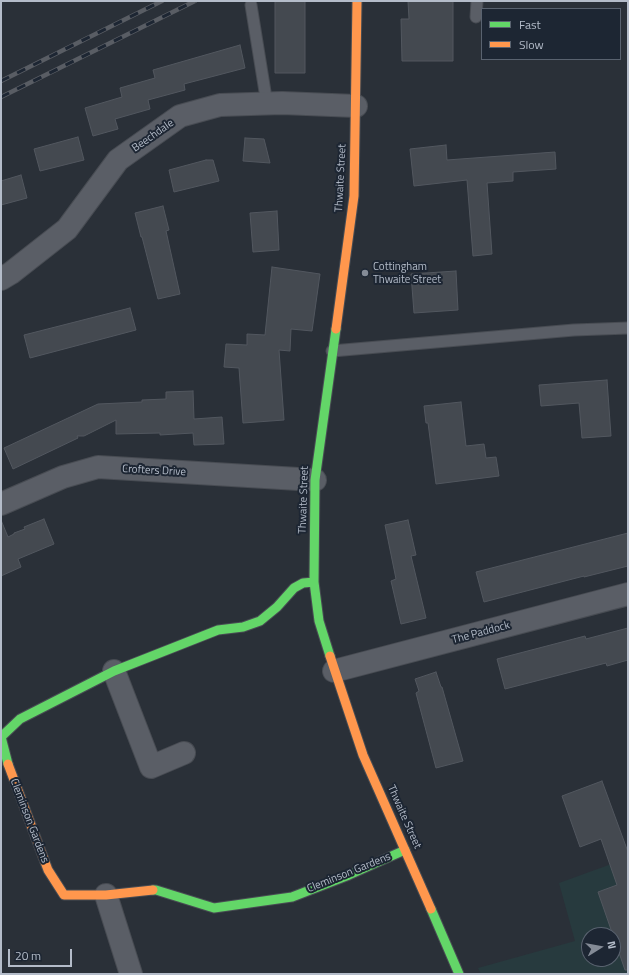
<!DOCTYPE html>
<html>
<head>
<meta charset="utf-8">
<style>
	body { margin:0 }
	#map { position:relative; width:629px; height:975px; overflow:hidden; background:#2a3038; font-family:"Titillium Web",sans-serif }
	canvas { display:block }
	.frame { position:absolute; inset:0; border:2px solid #b4bcc9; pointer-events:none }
	.legend { position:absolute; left:481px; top:8px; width:140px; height:52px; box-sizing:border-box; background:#1d2633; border:1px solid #59626f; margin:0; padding:5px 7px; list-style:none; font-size:12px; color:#b4bcc9 }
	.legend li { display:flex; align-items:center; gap:8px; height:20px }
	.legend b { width:20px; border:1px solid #59626f }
	.north { position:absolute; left:581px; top:927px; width:40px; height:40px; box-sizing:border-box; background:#1d2633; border:1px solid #59626f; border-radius:50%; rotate:79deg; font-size:11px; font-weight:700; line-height:16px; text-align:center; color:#b4bcc9 }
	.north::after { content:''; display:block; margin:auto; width:14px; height:18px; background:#848b96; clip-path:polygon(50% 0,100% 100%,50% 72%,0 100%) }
	.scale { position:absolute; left:8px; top:949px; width:64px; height:18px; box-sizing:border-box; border:2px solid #b4bcc9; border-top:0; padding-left:5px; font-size:12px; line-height:14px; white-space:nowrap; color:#b4bcc9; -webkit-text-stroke:3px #1d2633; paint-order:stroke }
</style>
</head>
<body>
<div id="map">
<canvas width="629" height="975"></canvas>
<div class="frame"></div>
<ul class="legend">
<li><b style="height:5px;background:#63d668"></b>Fast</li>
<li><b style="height:5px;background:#ff974d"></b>Slow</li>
</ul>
<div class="north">N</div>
<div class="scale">20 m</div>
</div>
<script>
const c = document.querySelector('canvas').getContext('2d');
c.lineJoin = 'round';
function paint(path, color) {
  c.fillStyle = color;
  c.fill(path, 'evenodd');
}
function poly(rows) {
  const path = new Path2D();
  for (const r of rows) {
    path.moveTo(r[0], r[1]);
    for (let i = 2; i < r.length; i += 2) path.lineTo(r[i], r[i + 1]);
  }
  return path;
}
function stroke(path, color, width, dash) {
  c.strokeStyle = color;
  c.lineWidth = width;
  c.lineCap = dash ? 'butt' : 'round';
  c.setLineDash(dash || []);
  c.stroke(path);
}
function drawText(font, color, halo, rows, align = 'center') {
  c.font = font + ' "Titillium Web",sans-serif';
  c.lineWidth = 4;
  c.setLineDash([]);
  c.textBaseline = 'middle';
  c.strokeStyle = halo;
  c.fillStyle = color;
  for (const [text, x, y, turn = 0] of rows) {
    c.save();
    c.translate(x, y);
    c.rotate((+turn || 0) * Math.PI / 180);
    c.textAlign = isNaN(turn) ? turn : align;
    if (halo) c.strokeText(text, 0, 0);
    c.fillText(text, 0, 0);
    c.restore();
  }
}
const green = poly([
	[628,858,628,974,481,974,478,968,575,941,559,883],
	[589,935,613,935,613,959,589,959]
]);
const building = poly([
	[275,1,305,1,305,73,275,73,275,1],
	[408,1,453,1,453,61,402,61,401,19,409,19,408,1],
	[240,45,245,68,184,84,185,90,148,100,150,109,115,119,118,129,93,136,85,108,122,97,120,88,155,78,153,70,240,45],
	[78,137,84,160,40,171,34,149,78,137],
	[245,138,264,139,270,163,243,161,245,138],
	[446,145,447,160,555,152,556,169,513,172,513,181,487,183,492,254,473,256,467,180,414,186,410,149,446,145],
	[206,160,213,160,219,181,174,192,169,170,206,160],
	[21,175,27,198,1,205,1,181,21,175],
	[163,206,169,230,166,231,180,294,158,299,142,237,141,237,135,213,163,206],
	[277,211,279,250,253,252,250,213,277,211],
	[272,267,320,274,312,331,291,329,290,351,279,350,284,420,243,423,239,368,224,367,226,344,247,345,247,334,265,335,272,267],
	[456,271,458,310,414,313,411,274,456,271],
	[130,308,136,330,30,358,24,335,130,308],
	[607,380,611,436,582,438,579,403,541,406,539,385,607,380],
	[193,391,194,419,222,417,224,444,194,445,193,433,160,435,160,433,116,434,116,420,84,436,77,436,78,438,13,469,4,448,98,404,142,402,142,400,166,399,166,392,193,391],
	[461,402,466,446,484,444,486,458,496,457,499,476,436,484,428,423,426,423,424,406,461,402],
	[44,519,54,544,18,559,21,567,1,576,1,520,8,537,14,534,14,533,25,529,24,527,44,519],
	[408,520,416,555,411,556,426,618,401,624,391,581,396,579,385,525,408,520],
	[628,533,628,566,584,577,584,576,484,602,476,572,628,533],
	[628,628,628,660,607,666,606,663,505,689,497,659,585,636,586,639,628,628],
	[436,672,441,687,442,687,463,761,436,768,416,693,419,691,415,679,436,672],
	[602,781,628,852,628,970,625,970,598,892,617,885,601,839,580,847,562,796,602,781]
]);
const lane = poly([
	[251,5,267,104],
	[476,17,477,1],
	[332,351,574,330,628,328]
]);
const street = poly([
	[1,279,11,273,67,229,118,160,180,116,220,105,282,103,356,106],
	[1,504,63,477,98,467,315,480],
	[114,671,151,767,184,753],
	[334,671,628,594],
	[106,895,131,974]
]);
const fast = poly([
	[330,656,319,621,314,582,315,480,336,329],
	[8,764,1,737,20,719,114,671,218,630,243,627,260,621,277,607,294,588,303,583,314,582],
	[153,890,156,890,214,908,292,897,349,875,405,850],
	[431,909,459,974]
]);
const slow = poly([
	[336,329,354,196,357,1],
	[330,656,363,755,431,909],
	[8,764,48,870,64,895,106,895,153,890]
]);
const rail = poly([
	[1,81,162,1],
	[1,97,195,1]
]);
const markers = [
	[365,273,4,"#848b96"]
];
const streetNames = [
	["Beechdale",153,136,-35],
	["Thwaite Street",341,178,-87],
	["Crofters Drive",154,471,3],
	["Thwaite Street",304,500,-88],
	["The Paddock",481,633,-15],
	["Thwaite Street",404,817,66],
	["Cleminson Gardens",29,821,69],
	["Cleminson Gardens",349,873,-22]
];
const poiNames = [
	["Cottingham",373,267],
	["Thwaite Street",373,280]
];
paint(green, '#273a3e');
paint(building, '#444950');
stroke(building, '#52575f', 1);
stroke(lane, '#484c53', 13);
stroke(street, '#484c53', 24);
stroke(fast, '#484c53', 11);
stroke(slow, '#484c53', 11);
stroke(lane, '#5a5e66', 11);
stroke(street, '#5a5e66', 22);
stroke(fast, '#63d668', 9);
stroke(slow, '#ff974d', 9);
stroke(rail, '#595d64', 4.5);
stroke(rail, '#1d2633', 3, [9]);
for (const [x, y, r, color] of markers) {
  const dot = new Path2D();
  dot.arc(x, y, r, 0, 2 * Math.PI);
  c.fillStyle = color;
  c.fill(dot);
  stroke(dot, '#1d2633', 1.5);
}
drawText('11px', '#b4bcc9', '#1d2633', streetNames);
drawText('11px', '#b4bcc9', '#1d2633', poiNames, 'left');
</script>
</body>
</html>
